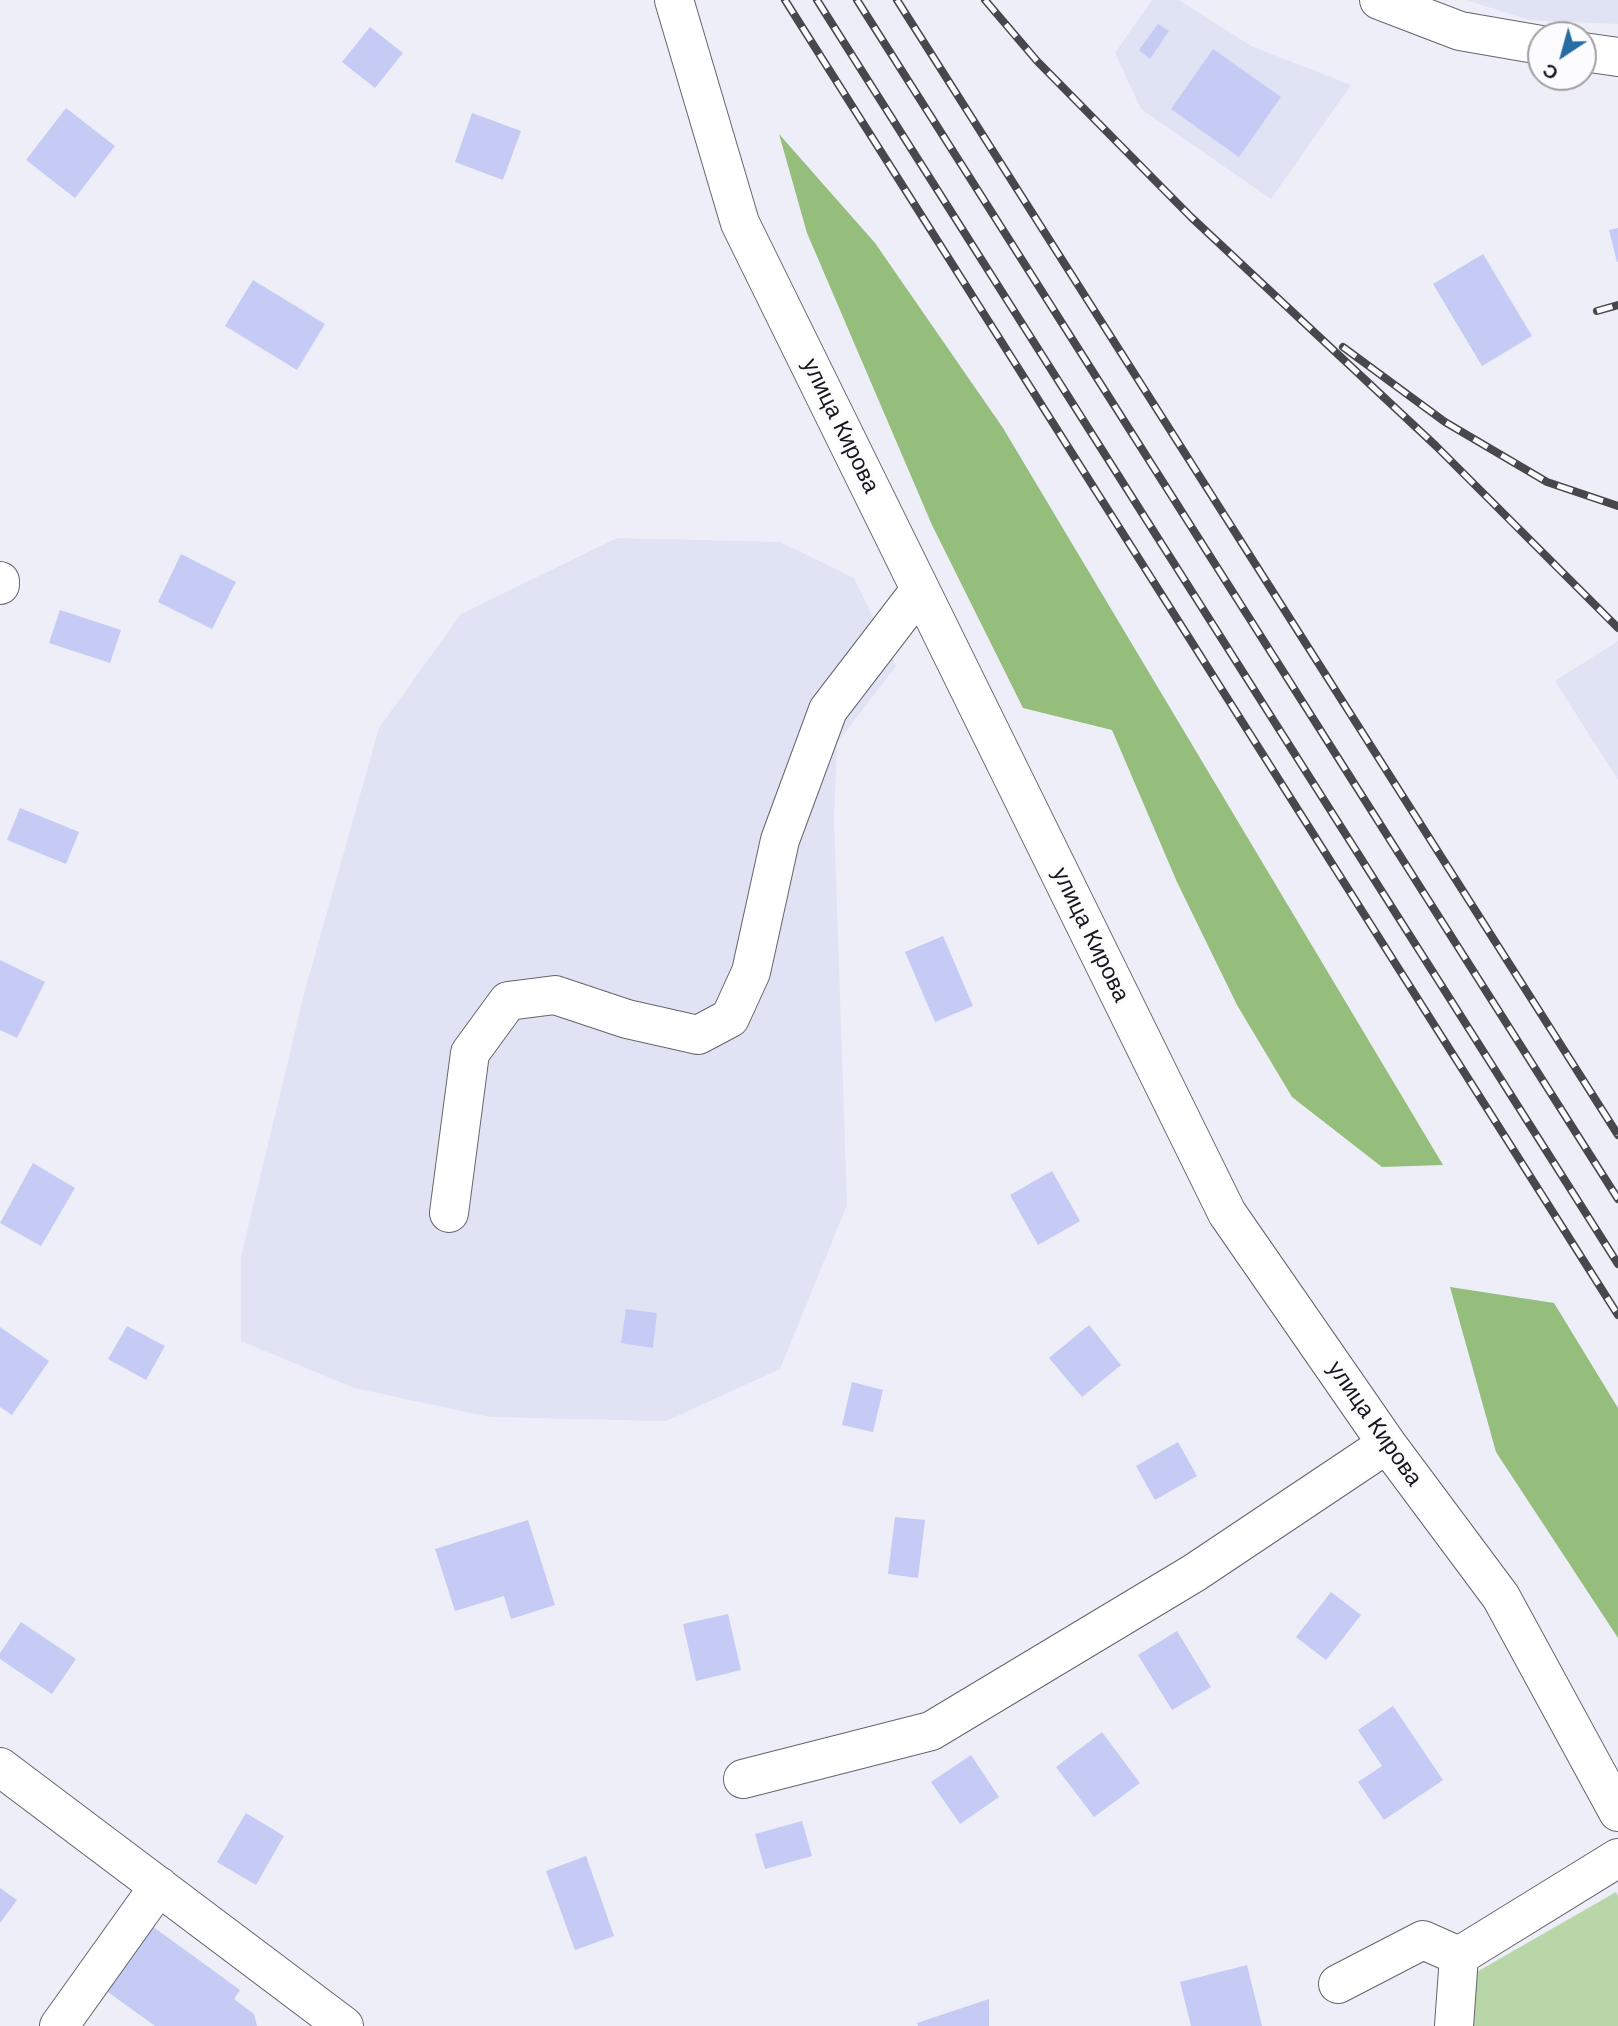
<!DOCTYPE html>
<html>
<head>
<meta charset="utf-8">
<style>
	body { margin:0 }
	#map { position:relative; width:1618px; height:2026px; overflow:hidden; background:#edeef8; font-family:Arial,sans-serif }
	canvas { display:block }
	.north { position:absolute; left:1527px; top:21px; width:70px; height:70px; box-sizing:border-box; background:#fcfcfe; border:2px solid #a0a0a3; border-radius:50%; rotate:216deg; font-size:19px; font-weight:700; line-height:28px; text-align:center; color:#17171a }
	.north::after { content:''; display:block; margin:auto; width:24px; height:32px; background:#276da2; clip-path:polygon(50% 0,100% 100%,50% 72%,0 100%) }
</style>
</head>
<body>
<div id="map">
<canvas width="1618" height="2026"></canvas>
<div class="north">С</div>
</div>
<script>
const c = document.querySelector('canvas').getContext('2d');
c.lineJoin = 'round';
function paint(path, color) {
  c.fillStyle = color;
  c.fill(path, 'evenodd');
}
function poly(rows) {
  const path = new Path2D();
  for (const r of rows) {
    path.moveTo(r[0], r[1]);
    for (let i = 2; i < r.length; i += 2) path.lineTo(r[i], r[i + 1]);
  }
  return path;
}
function stroke(path, color, width, dash) {
  c.strokeStyle = color;
  c.lineWidth = width;
  c.lineCap = dash ? 'butt' : 'round';
  c.setLineDash(dash || []);
  c.stroke(path);
}
function drawText(font, color, halo, rows, align = 'center') {
  c.font = font + ' Arial,sans-serif';
  c.lineWidth = 6;
  c.setLineDash([]);
  c.textBaseline = 'middle';
  c.strokeStyle = halo;
  c.fillStyle = color;
  for (const [text, x, y, turn = 0] of rows) {
    c.save();
    c.translate(x, y);
    c.rotate((+turn || 0) * Math.PI / 180);
    c.textAlign = isNaN(turn) ? turn : align;
    if (halo) c.strokeText(text, 0, 0);
    c.fillText(text, 0, 0);
    c.restore();
  }
}
const built = poly([
	[1152,0,1179,0,1251,46,1351,85,1271,199,1141,109,1115,53],
	[1466,0,1618,0,1618,24,1529,20],
	[617,538,780,542,854,578,896,666,837,743,834,818,847,1205,780,1369,666,1421,490,1417,354,1388,241,1341,241,1257,305,990,379,728,461,614],
	[1618,641,1618,780,1555,681]
]);
const green = poly([
	[1616,1892,1618,1896,1618,2026,1466,2026,1468,1977]
]);
const forest = poly([
	[779,134,875,243,1003,428,1443,1165,1382,1167,1292,1097,1237,1005,1177,882,1112,730,1023,708,932,525,807,233],
	[1450,1287,1554,1303,1618,1408,1618,1638,1496,1452]
]);
const building = poly([
	[1158,24,1169,31,1150,59,1139,50],
	[370,27,403,53,375,88,342,62],
	[1213,49,1281,97,1239,157,1171,109],
	[66,108,115,146,75,198,26,160],
	[472,113,521,131,503,180,455,162],
	[1618,228,1618,262,1617,262,1609,230],
	[1483,254,1532,336,1482,366,1433,284],
	[253,280,325,324,297,370,225,326],
	[181,554,236,582,212,629,158,602],
	[60,610,121,630,110,663,49,643],
	[20,808,79,832,66,864,7,840],
	[943,936,973,1006,935,1022,905,952],
	[0,960,45,982,17,1038,0,1030],
	[33,1163,75,1188,41,1246,0,1223],
	[1052,1171,1080,1221,1038,1245,1010,1195],
	[626,1309,657,1313,653,1348,621,1343],
	[1089,1325,1121,1365,1082,1397,1049,1358],
	[127,1326,165,1346,146,1380,108,1359],
	[0,1327,49,1361,12,1415,0,1407],
	[852,1382,883,1390,873,1432,842,1425],
	[1178,1442,1197,1476,1155,1500,1136,1466],
	[895,1517,925,1520,918,1578,888,1574],
	[528,1520,555,1605,511,1619,504,1596,455,1611,435,1549],
	[1331,1592,1361,1615,1326,1660,1296,1637],
	[728,1614,741,1670,696,1681,683,1624],
	[21,1622,76,1659,52,1694,0,1659,0,1653],
	[1177,1631,1211,1687,1172,1710,1138,1655],
	[1393,1706,1443,1780,1384,1820,1358,1782,1382,1766,1358,1730],
	[1102,1732,1140,1783,1094,1817,1056,1767],
	[971,1755,999,1797,960,1824,931,1782],
	[246,1813,284,1836,256,1885,217,1862],
	[802,1821,812,1856,765,1869,755,1834],
	[586,1856,614,1936,575,1950,546,1871],
	[0,1888,17,1900,0,1923],
	[152,1926,240,1990,234,1999,254,2014,257,2026,155,2026,105,1990],
	[1247,1965,1262,2026,1191,2026,1180,1982],
	[989,1999,989,2026,918,2026,917,2023]
]);
const minor = poly([
	[674,0,740,223,1227,1213,1387,1444,1501,1597,1618,1812],
	[1379,0,1460,31,1541,45],
	[1583,52,1618,57],
	[0,581,0,585],
	[449,1213,470,1053,508,1001,555,995,627,1019,698,1035,730,1018,751,972,780,840,828,710,920,590],
	[0,1767,344,2026],
	[743,1779,931,1731,1194,1573,1387,1444],
	[1338,1984,1423,1940,1459,1956,1618,1858],
	[59,2026,159,1886],
	[1454,2026,1459,1956]
]);
const rail = poly([
	[785,0,1618,1315],
	[817,0,1618,1264],
	[857,0,1618,1199],
	[897,0,1618,1135],
	[985,0,1037,61,1191,217,1436,446,1618,628],
	[1597,311,1618,305],
	[1343,347,1445,422,1547,482,1618,506]
]);
const streetNames = [
	["улица Кирова",840,426,64],
	["улица Кирова",1090,935,64],
	["улица Кирова",1374,1424,55]
];
paint(built, '#e0e3f3');
paint(green, '#b9d6a8');
paint(forest, '#95bd7c');
paint(building, '#c5cbf5');
stroke(minor, '#64656d', 40);
stroke(minor, '#fff', 38);
stroke(rail, '#47474c', 8);
stroke(rail, '#fcfcfe', 5, [16]);
drawText('23px', '#17171a', '#fcfcfe', streetNames);
</script>
</body>
</html>
